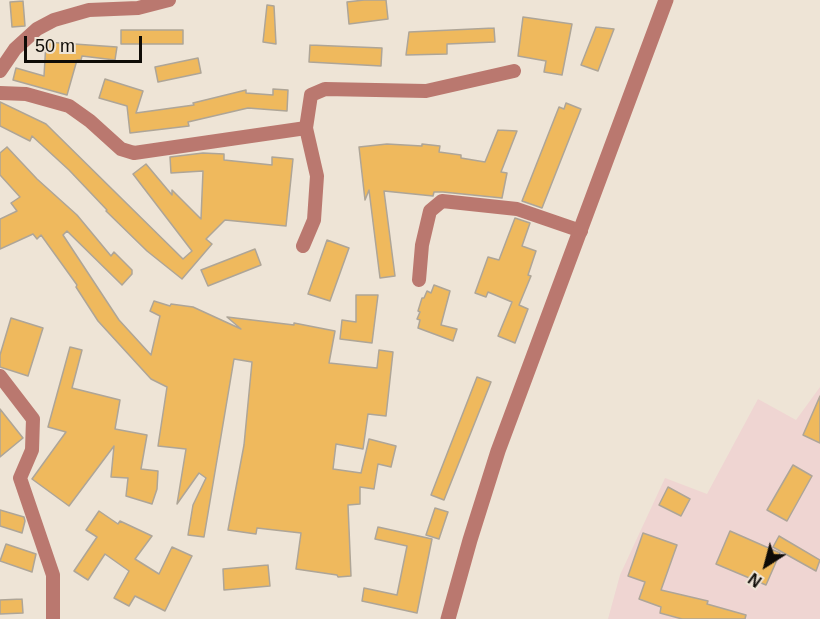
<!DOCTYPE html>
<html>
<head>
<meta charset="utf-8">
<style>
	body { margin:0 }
	#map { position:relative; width:820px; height:619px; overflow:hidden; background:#eee4d6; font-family:Helvetica,sans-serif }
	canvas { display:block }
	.north { position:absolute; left:736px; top:535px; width:60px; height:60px; -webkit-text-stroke:4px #eee4d6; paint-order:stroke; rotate:216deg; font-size:16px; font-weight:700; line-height:24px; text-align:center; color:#0f0c07 }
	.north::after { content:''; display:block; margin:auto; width:21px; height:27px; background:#0f0c07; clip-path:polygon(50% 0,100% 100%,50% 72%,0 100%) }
	.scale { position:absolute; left:24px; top:36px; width:118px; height:27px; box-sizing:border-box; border:3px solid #0f0c07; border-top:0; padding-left:8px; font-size:18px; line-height:21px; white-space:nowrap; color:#0f0c07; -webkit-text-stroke:4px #eee4d6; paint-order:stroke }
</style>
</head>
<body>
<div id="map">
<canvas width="820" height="619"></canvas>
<div class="north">N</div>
<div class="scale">50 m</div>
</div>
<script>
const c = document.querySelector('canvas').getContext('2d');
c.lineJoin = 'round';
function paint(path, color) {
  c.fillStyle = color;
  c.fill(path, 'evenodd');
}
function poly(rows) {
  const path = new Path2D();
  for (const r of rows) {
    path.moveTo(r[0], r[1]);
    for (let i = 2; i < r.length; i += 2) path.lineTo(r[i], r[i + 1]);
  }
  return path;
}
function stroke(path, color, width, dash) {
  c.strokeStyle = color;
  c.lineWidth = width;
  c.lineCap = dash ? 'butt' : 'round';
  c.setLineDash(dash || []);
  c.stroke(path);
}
const industrial = poly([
	[820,387,820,619,608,619,620,575,665,478,707,494,758,399,796,420]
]);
const building = poly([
	[364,0,386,0,388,19,349,24,347,2,364,0],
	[23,1,25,26,12,27,10,2,23,1],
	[267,5,274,6,276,44,263,42,267,5],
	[523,17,572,24,562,75,544,72,546,61,518,56,523,17],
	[596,27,614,29,598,71,581,65,596,27],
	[494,28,495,42,447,44,447,54,406,55,409,32,494,28],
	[121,30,183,30,183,44,121,44,121,30],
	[46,42,117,47,115,60,82,56,81,60,77,60,67,95,13,80,16,68,44,76,46,42],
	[310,45,382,48,381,66,309,62,310,45],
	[198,58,201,73,158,82,155,67,198,58],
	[105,79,143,91,136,113,194,105,193,103,246,90,246,93,273,95,273,89,288,90,287,111,248,108,188,122,189,126,130,133,127,106,99,98,105,79],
	[0,102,46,124,183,259,192,251,133,174,146,164,172,195,172,190,201,219,203,171,171,173,170,157,203,153,224,154,224,160,272,165,272,157,293,159,286,226,225,220,206,239,212,244,182,279,147,251,106,211,107,210,69,170,32,136,30,141,0,126,0,102],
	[566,103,581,109,542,208,522,201,559,107,564,109,566,103],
	[498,130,517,131,501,172,507,173,502,198,443,192,434,192,433,196,384,191,395,276,380,278,369,190,365,200,359,147,387,144,422,146,422,144,440,146,439,152,461,155,461,158,485,162,498,130],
	[7,147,37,179,77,215,111,256,114,252,132,270,132,274,122,285,67,231,63,235,119,320,151,355,160,316,150,311,154,301,170,306,171,304,193,307,241,329,227,317,294,325,294,323,335,331,329,363,377,368,379,350,393,352,386,416,368,414,363,449,336,444,333,469,361,473,369,439,396,446,391,467,378,464,374,489,360,487,360,504,348,505,351,576,338,577,337,575,296,569,301,533,257,528,256,534,228,530,244,445,252,362,234,359,204,537,188,535,193,505,206,478,199,473,177,504,186,449,158,446,167,387,151,379,98,321,76,287,77,285,41,235,37,239,33,234,0,249,0,219,17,211,11,203,20,197,0,175,0,153,7,147],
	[515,218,530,223,522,246,536,251,528,275,531,276,519,305,528,309,515,343,498,336,512,302,488,292,486,297,475,293,488,257,499,260,515,218],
	[327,240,349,248,330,301,308,294,327,240],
	[255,249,261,265,208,286,201,270,255,249],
	[434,285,450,291,441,325,457,329,453,341,418,328,420,320,417,319,420,312,418,311,422,298,424,298,427,291,431,293,434,285],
	[356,295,378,295,372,343,340,339,342,320,356,322,356,295],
	[11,318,43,328,28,376,0,367,0,355,11,318],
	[70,347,82,350,72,388,120,400,115,429,147,435,141,469,158,471,157,489,152,504,126,496,128,478,111,477,114,446,69,506,32,479,66,432,48,427,70,347],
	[477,377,491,382,444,500,431,495,477,377],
	[820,396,820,443,803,435,820,396],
	[0,409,23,438,0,457,0,409],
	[793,465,812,476,787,521,767,510,793,465],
	[668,487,690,499,681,516,659,505,668,487],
	[435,508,448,512,439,539,426,535,435,508],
	[0,510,24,517,25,521,22,533,0,526,0,510],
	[99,511,118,524,120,521,152,536,135,559,159,574,172,547,192,556,165,611,135,596,129,606,114,598,129,571,105,554,88,580,74,571,97,537,86,530,99,511],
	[378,527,432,539,417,613,362,601,364,588,397,595,407,546,375,539,378,527],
	[730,531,780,553,766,585,716,564,730,531],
	[643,533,677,545,661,590,708,601,707,604,746,615,745,619,682,619,660,613,661,607,639,599,645,582,628,576,643,533],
	[779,536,820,560,816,571,773,547,779,536],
	[6,544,36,554,32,572,0,561,6,544],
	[268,565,270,586,224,590,223,569,268,565],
	[22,599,23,613,0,614,0,600,22,599]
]);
const minor = poly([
	[0,71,15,49,37,29,54,20,89,10,138,8,169,0],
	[0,93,26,94,69,106,90,121,121,149,134,153,306,128],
	[303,246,314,220,317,176,306,128,311,95,325,89,426,91,514,71],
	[419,280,422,245,430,211,442,201,517,209,581,231],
	[0,376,33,419,32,450,20,478,53,575,53,619]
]);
const tertiary = poly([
	[448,619,470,540,498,451,666,0]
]);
paint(industrial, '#efd5d2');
paint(building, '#efb95d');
stroke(building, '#aea597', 1.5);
stroke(minor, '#ba786f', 14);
stroke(tertiary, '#ba786f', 15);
</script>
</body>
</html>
